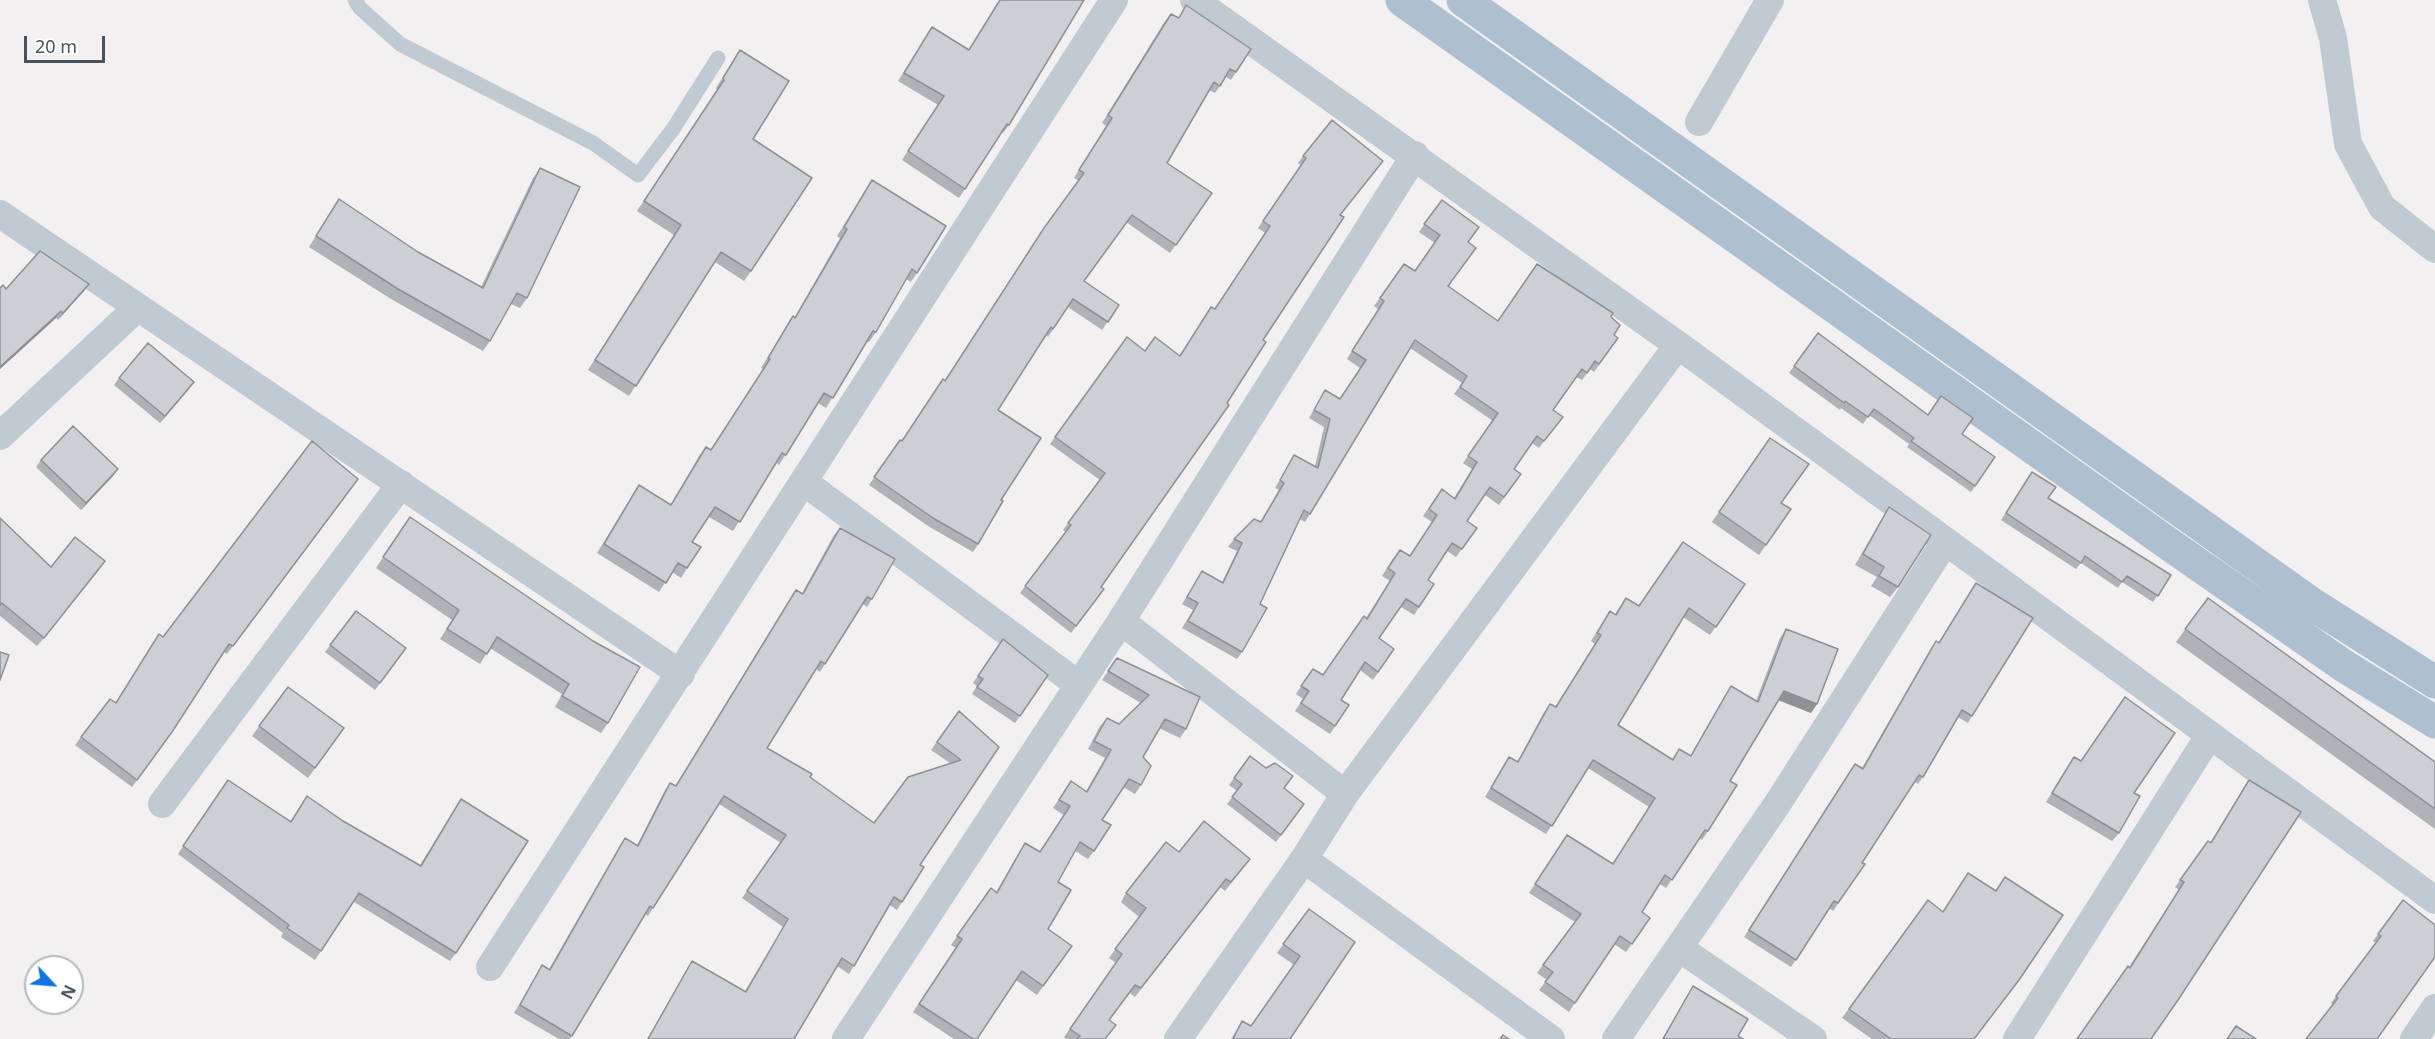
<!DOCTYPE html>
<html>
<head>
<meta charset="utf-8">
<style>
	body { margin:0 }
	#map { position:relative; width:2435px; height:1039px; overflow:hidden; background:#f2f0f0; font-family:"Noto Sans",sans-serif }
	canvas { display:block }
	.north { position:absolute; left:24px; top:955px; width:60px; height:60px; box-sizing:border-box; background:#fff; border:2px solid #b5babf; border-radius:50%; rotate:116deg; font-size:16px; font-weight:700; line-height:24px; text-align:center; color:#47535e }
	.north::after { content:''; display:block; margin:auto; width:21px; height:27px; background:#1173ea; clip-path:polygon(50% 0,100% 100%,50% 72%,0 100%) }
	.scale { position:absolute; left:24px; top:36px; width:81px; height:27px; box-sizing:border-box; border:3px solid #47535e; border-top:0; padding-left:8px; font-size:18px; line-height:21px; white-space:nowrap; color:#47535e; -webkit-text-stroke:4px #fff; paint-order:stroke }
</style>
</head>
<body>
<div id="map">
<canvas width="2435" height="1039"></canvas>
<div class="north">N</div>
<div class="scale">20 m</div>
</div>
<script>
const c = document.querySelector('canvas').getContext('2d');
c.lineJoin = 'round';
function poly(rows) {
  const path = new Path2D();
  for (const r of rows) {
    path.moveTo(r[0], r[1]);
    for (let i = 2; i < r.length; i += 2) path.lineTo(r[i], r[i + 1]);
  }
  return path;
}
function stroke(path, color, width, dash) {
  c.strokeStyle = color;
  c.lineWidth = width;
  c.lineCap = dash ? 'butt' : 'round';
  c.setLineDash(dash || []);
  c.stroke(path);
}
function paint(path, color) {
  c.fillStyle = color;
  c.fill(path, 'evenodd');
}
const lane = poly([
	[355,0,360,8,400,44,593,143,638,175,673,129,718,58]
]);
const street = poly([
	[1194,0,1678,345,2435,900],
	[2322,0,2333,38,2348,144,2382,207,2435,249],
	[1699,122,1770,0],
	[0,214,681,674],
	[0,436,137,308],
	[804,482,1079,685],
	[1121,621,1345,794],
	[162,804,401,484],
	[1304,859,1551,1039],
	[1679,948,1813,1039],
	[490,967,1114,0],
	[846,1039,1121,621,1415,155],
	[1178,1039,1304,859,1345,794,1678,345],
	[1616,1039,1776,806,1945,542],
	[2017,1039,2209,736],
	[2414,1039,2435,1008]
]);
const primary = poly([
	[1402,0,2173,547,2344,666,2435,722],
	[1463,0,2312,604,2435,682]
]);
const wall = poly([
	[999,0,1084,0,1009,125,1003,133,1002,132,959,198,902,160,938,105,898,81,932,27,969,49],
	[1186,5,1236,72,1231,80,1226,77,1215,93,1209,90,1167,163,1212,193,1170,253,1126,222,1084,281,1119,305,1102,330,1068,307,1048,337,1046,335,998,410,1001,500,978,544,973,552,928,526,869,485,900,440,902,441,945,381,1079,181,1074,178,1106,126,1102,123,1165,21,1171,14,1178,18],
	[740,50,753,139,751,271,744,281,715,262,629,396,588,370,674,235,637,211,717,90,716,88],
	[1303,156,1383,161,1340,215,1101,587,1104,589,1071,633,1020,593,1066,532,1063,530,1100,480,1050,444,1127,337,1145,351,1179,356,1215,309,1265,233,1258,228,1301,165,1298,163],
	[540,168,527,298,520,308,511,304,490,341,483,351,391,299,309,247,339,199,418,252,481,287,533,178],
	[872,180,917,273,911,282,906,279,876,332,869,342,867,341,826,408,818,403,779,465,776,462,733,531,709,517,692,542,687,568,681,578,672,572,659,592,597,553,639,485,671,505,699,456,706,447,711,450,763,369,761,368,787,326,793,316,795,317,840,238,837,236],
	[1442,200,1468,242,1449,287,1498,321,1611,317,1614,335,1618,338,1594,372,1590,369,1582,380,1576,377,1553,410,1563,417,1539,448,1532,443,1514,469,1521,474,1499,505,1485,495,1467,521,1477,528,1456,557,1447,551,1428,580,1434,584,1414,615,1401,607,1379,638,1394,649,1373,680,1360,670,1341,700,1349,705,1330,734,1295,711,1303,699,1296,694,1313,669,1323,675,1366,618,1390,581,1382,576,1394,557,1410,556,1432,522,1423,516,1442,489,1454,498,1472,469,1463,463,1493,421,1454,394,1462,383,1410,348,1310,514,1305,522,1300,519,1260,604,1242,652,1237,659,1182,628,1193,610,1182,604,1202,571,1222,582,1237,551,1228,547,1234,539,1261,522,1279,490,1275,488,1294,455,1315,466,1324,427,1309,418,1325,390,1340,399,1360,368,1347,359,1378,309,1374,306,1404,264,1415,271,1435,243,1419,232],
	[0,288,6,289,84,291,58,320,56,318,0,369],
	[1818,333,1928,415,1962,434,1995,457,1971,492,1907,447,1909,444,1869,415,1863,424,1841,408,1840,410,1789,373],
	[119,378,189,389,160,423,114,385],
	[1770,438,1781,503,1791,509,1759,555,1712,522],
	[41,460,113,476,81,510,36,467],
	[358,479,227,654,224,652,172,732,132,787,75,745,81,737,115,703,163,637],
	[2028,479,2048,498,2171,575,2153,602,2122,582,2118,588,2081,563,2076,569,2001,520],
	[1889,507,1898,587,1890,597,1871,586,1877,577,1855,565,1882,518],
	[410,517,608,723,601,733,555,707,562,694,490,648,480,664,440,639,452,620,376,568],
	[0,518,51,567,105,561,37,646,0,616],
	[840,528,872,599,867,607,863,604,820,672,816,669,767,748,874,823,950,763,931,750,959,711,999,747,920,865,902,902,897,910,890,905,849,974,837,966,794,1039,647,1039,687,969,692,961,745,991,783,927,742,898,781,843,719,804,653,908,648,916,645,914,570,1039,559,1039,514,1013,542,965,549,969,620,845,625,838,637,845,665,790,670,783,676,786,791,597,796,590,802,593,834,535],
	[1976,583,1972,716,1968,723,1958,717,1923,777,1918,784,1915,782,1862,863,1865,864,1833,911,1829,908,1791,967,1744,937,1850,771,1862,768,1931,648,1936,641,1939,643],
	[1745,584,1710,635,1683,617,1618,725,1672,759,1679,749,1690,756,1725,695,1731,686,1756,701,1780,638,1786,629,1817,704,1811,713,1778,700,1730,781,1708,831,1702,840,1699,838,1666,888,1660,884,1642,912,1650,918,1626,952,1614,944,1569,1012,1539,990,1547,980,1537,973,1575,922,1529,893,1562,843,1613,863,1649,807,1588,768,1546,834,1485,797,1509,757,1517,762,1544,712,1550,704,1555,707,1595,644,1591,641,1610,611,1615,614,1626,598,1639,606],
	[2208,598,2435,762,2435,829,2176,642],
	[356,611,406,648,375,690,325,652],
	[1003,639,1048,675,1015,723,972,694,977,686,973,683],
	[1117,658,1186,729,1180,738,1159,728,1143,757,1141,785,1135,794,1123,787,1102,820,1094,851,1088,859,1075,851,1058,882,1048,929,1072,946,1037,995,1016,980,977,1039,954,1039,913,1012,956,948,951,945,991,888,996,892,1019,852,1025,843,1040,851,1064,815,1053,808,1071,781,1086,791,1105,758,1088,749,1100,726,1107,718,1119,724,1141,703,1102,680],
	[288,687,344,728,308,778,252,736],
	[1250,756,1284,789,1304,804,1276,842,1227,804,1237,791,1229,785],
	[2074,757,2134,793,2119,833,2112,841,2046,802],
	[228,780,291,821,307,796,343,821,420,865,461,799,456,953,450,961,354,902,315,960,281,937,283,933,178,854],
	[2249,780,2301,812,2129,967,2179,890,2175,887,2208,841,2210,843],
	[1179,852,1244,867,1225,891,1220,887,1135,997,1130,993,1109,1020,1105,1039,1066,1039,1064,1037,1116,963,1109,958,1139,917,1121,902,1126,893],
	[1928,900,1975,1039,1872,1039,1842,1018],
	[2403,900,2377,1039,2331,1003,2376,943,2373,941],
	[1309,909,1290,1039,1231,1039,1242,1021,1251,1026,1294,965,1277,953],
	[1693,986,1738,1036,1743,1039,1662,1039]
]);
const shadedWall = poly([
	[89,284,84,291,58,320,63,313],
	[61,311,56,318,0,369,0,367],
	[194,382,189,389,160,423,165,416],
	[118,469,113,476,81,510,86,503],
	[105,561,99,570,37,646,44,638],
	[1784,691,1817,704,1811,713,1778,700]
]);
const building = poly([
	[1000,0,1084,0,1009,125,1007,124,965,189,908,151,944,96,904,73,932,27,969,50,1000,0],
	[1186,5,1251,49,1236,72,1230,69,1220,86,1214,82,1167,163,1212,193,1176,245,1132,215,1084,281,1119,305,1108,322,1073,299,1053,329,1051,327,998,410,1041,438,1001,500,1003,501,978,544,933,518,874,477,900,440,902,441,943,379,945,381,1044,228,1084,173,1079,170,1112,118,1108,115,1171,14,1179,18,1186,5],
	[740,50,789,81,753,139,812,178,751,271,721,252,636,386,595,360,681,225,644,201,724,80,723,78,740,50],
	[1332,120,1383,161,1340,215,1344,217,1263,340,1266,342,1227,403,1229,405,1101,587,1104,589,1076,626,1025,586,1071,525,1068,523,1105,473,1055,437,1127,337,1145,351,1155,337,1180,356,1211,307,1215,309,1270,226,1263,221,1306,158,1303,156,1332,120],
	[540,168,580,187,527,298,517,293,490,341,398,289,316,236,339,199,418,252,483,288,540,168],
	[872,180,946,226,917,273,912,269,876,332,873,331,833,398,824,393,786,455,782,453,740,522,715,507,692,542,701,547,687,568,678,563,666,583,604,544,639,485,671,505,706,447,711,450,770,359,768,358,793,316,795,318,847,229,844,227,872,180],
	[1442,200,1479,227,1468,242,1476,248,1448,286,1498,321,1537,264,1613,313,1611,317,1620,325,1614,335,1618,338,1599,364,1595,361,1587,373,1582,369,1553,410,1563,417,1544,441,1537,436,1514,469,1521,474,1504,497,1490,487,1467,521,1477,528,1462,549,1452,543,1428,580,1434,584,1419,607,1406,599,1379,638,1394,649,1378,672,1365,662,1341,700,1349,705,1335,726,1301,703,1309,691,1301,686,1313,669,1323,675,1364,616,1367,619,1395,573,1388,568,1400,550,1410,556,1437,515,1429,509,1442,489,1455,499,1477,462,1468,456,1498,413,1460,387,1467,376,1415,340,1310,514,1304,510,1260,604,1267,608,1242,652,1188,621,1198,603,1187,597,1202,571,1223,583,1242,543,1234,539,1254,519,1261,522,1284,483,1280,480,1294,455,1318,468,1330,419,1314,410,1325,390,1340,399,1366,360,1352,351,1384,301,1380,298,1404,264,1415,271,1440,235,1424,224,1442,200],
	[40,251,89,284,63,313,61,311,0,367,0,288,3,285,6,289,40,251],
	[1818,333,1928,415,1941,396,1973,418,1962,434,1995,457,1975,486,1911,441,1914,438,1874,409,1868,417,1845,401,1844,403,1794,366,1818,333],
	[148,343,194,382,165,416,119,378,148,343],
	[73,426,118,469,86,503,41,460,73,426],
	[1770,438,1809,464,1781,503,1791,509,1766,545,1719,512,1770,438],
	[312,441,358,479,233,646,229,644,172,732,137,780,81,737,110,699,116,703,159,634,163,637,312,441],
	[2032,472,2056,487,2048,498,2171,575,2158,596,2127,576,2122,582,2085,556,2081,563,2006,513,2032,472],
	[1889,507,1931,535,1898,587,1879,576,1884,567,1863,554,1889,507],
	[410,517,593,641,640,667,608,723,562,696,569,684,497,637,487,654,447,629,459,610,383,557,410,517],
	[0,518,51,567,75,537,105,561,44,638,2,603,0,605,0,518],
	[840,528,895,559,872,599,867,597,825,664,821,661,767,748,812,774,810,777,874,823,908,777,961,760,937,742,959,711,999,747,920,865,924,867,902,902,894,897,854,966,842,958,794,1039,648,1039,692,961,746,992,788,919,747,891,786,835,724,796,653,908,650,906,572,1036,520,1005,542,965,550,970,625,838,638,846,670,783,676,786,796,590,803,594,840,528],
	[1683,542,1745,584,1716,627,1689,608,1618,725,1673,760,1679,749,1691,756,1731,686,1758,702,1786,629,1838,649,1817,704,1784,691,1730,781,1737,785,1708,831,1705,830,1672,880,1665,875,1642,912,1650,918,1632,944,1620,936,1575,1003,1545,982,1553,972,1543,965,1581,914,1535,884,1567,835,1613,864,1655,798,1593,760,1552,826,1491,788,1509,757,1518,762,1550,704,1556,707,1601,635,1597,633,1610,611,1616,615,1626,598,1639,606,1683,542],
	[1976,583,2033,618,1972,716,1962,710,1923,777,1919,775,1862,863,1865,864,1838,903,1834,901,1796,960,1749,930,1855,764,1863,769,1936,641,1939,643,1976,583],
	[2208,598,2435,762,2435,809,2185,629,2208,598],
	[356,611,406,648,380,683,330,645,356,611],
	[1003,639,1048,675,1020,716,977,687,983,679,978,676,1003,639],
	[0,652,9,655,0,680,0,652],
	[1117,658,1200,697,1186,729,1165,719,1143,757,1151,766,1141,785,1129,779,1102,820,1111,825,1094,851,1080,842,1058,882,1071,890,1048,929,1072,946,1043,986,1022,971,977,1039,973,1039,919,1004,962,939,957,936,991,888,997,893,1025,843,1040,852,1070,806,1059,800,1071,781,1087,792,1111,750,1094,741,1107,718,1119,724,1149,695,1108,671,1117,658],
	[288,687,344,728,315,768,259,726,288,687],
	[2125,697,2175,733,2134,793,2140,796,2119,833,2052,793,2074,757,2081,761,2125,697],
	[1250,756,1266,768,1275,763,1293,776,1284,788,1304,804,1281,835,1232,797,1242,784,1234,778,1250,756],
	[228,780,291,822,307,796,343,821,421,866,461,799,528,841,456,953,359,893,321,951,287,928,289,925,183,846,228,780],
	[2249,780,2301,812,2178,1000,2151,1039,2077,1039,2128,966,2130,968,2184,882,2180,880,2208,841,2211,843,2249,780],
	[1204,821,1250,859,1231,882,1226,879,1141,988,1135,985,1109,1020,1116,1025,1105,1039,1077,1039,1080,1036,1070,1029,1122,954,1115,949,1146,908,1126,893,1166,842,1179,852,1204,821],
	[1968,873,1996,891,2005,877,2063,915,2019,980,1974,1039,1891,1039,1849,1009,1928,900,1943,912,1968,873],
	[2403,900,2435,925,2435,957,2377,1039,2306,1039,2338,998,2336,996,2381,936,2378,934,2403,900],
	[1309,909,1355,942,1290,1039,1233,1039,1242,1021,1251,1026,1300,956,1283,944,1309,909],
	[1693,986,1748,1019,1738,1036,1743,1039,1663,1039,1693,986],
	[2236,1026,2256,1039,2227,1039,2236,1026],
	[1503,1035,1509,1039,1500,1039,1503,1035]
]);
stroke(lane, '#c0cad2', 15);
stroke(street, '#c0cad2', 28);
stroke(primary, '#aec0d0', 33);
paint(wall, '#afb2b6');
paint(shadedWall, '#8f9194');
paint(building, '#cccfd4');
stroke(building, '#8f9194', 1.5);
</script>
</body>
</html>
